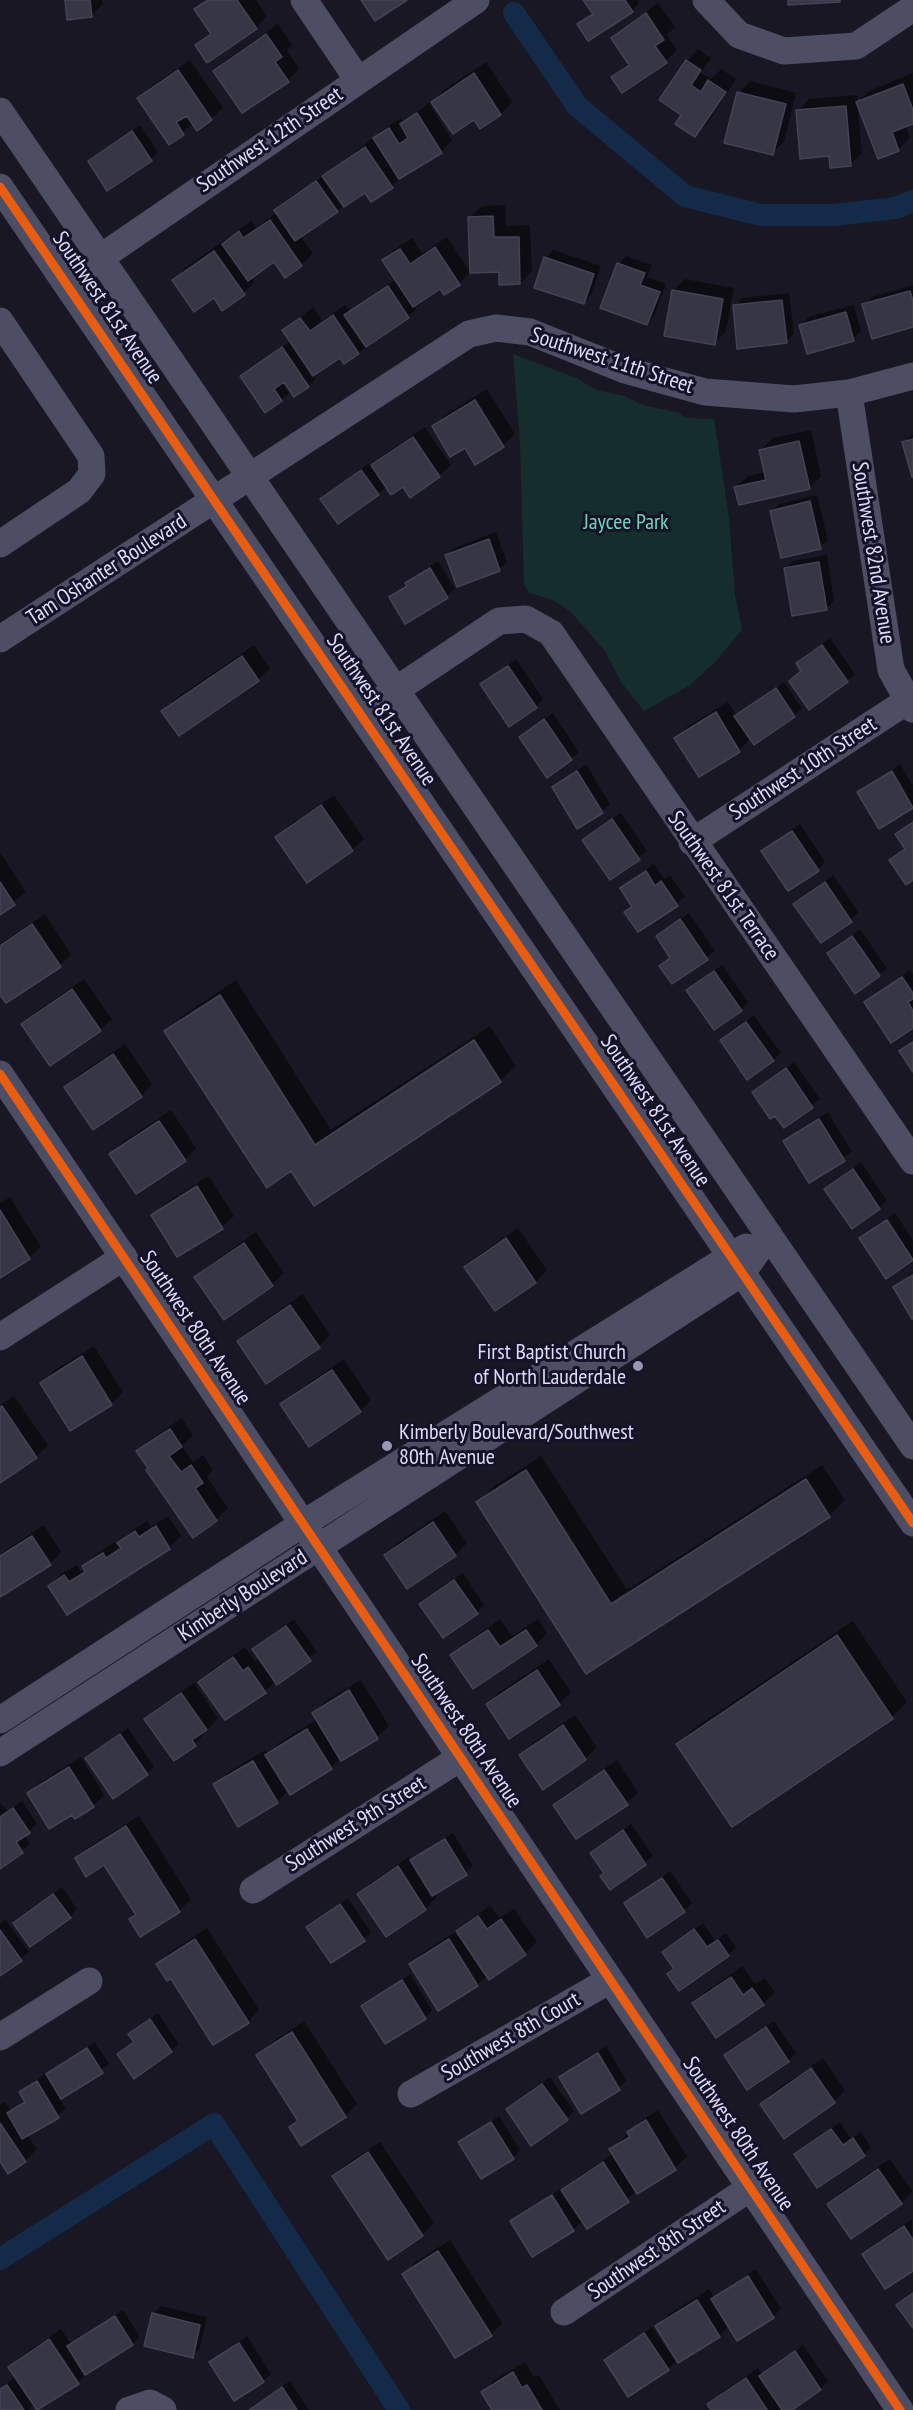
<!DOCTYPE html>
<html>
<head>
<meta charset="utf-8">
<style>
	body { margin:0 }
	canvas { display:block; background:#181723 }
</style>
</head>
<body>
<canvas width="913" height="2410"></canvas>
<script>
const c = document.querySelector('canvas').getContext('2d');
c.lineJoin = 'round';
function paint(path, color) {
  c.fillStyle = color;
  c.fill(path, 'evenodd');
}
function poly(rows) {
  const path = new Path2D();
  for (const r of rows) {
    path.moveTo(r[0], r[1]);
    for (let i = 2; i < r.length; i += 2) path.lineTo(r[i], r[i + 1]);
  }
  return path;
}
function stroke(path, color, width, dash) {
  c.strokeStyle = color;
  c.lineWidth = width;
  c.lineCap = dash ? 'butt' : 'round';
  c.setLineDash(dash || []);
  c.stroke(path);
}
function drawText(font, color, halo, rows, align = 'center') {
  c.font = font + ' "PT Sans Narrow",sans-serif';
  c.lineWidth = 6;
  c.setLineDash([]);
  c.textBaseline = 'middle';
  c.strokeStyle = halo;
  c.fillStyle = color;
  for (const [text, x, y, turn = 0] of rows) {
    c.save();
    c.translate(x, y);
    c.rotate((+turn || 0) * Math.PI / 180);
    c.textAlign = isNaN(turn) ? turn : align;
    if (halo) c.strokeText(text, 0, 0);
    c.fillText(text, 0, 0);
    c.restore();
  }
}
const green = poly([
	[513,354,576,378,596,390,624,396,643,405,676,412,687,418,714,419,729,518,735,595,742,630,715,662,690,685,644,711,621,682,605,651,571,612,551,599,529,593,524,584,520,442]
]);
const shadow = poly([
	[67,0,102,0,103,4,91,16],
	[206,0,256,0,267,16,256,28,197,45,212,32,196,9],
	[585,0,637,0,639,3,632,11,579,24,593,12],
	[658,3,675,27,667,35,677,50,666,61,613,77,629,62,613,38],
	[278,24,292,45,287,50,299,69,288,80,215,71,226,60],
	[698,49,711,58,701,73,711,79,721,69,736,79,707,124,695,135,684,115,687,61],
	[190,60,223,108,211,119,194,123,169,143,139,98,150,87],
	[486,62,512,102,501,114,481,127,475,118,433,102,444,90],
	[913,73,913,122,905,125,910,138,898,149,858,107,862,153,850,165,830,155,798,111,809,99,857,95,858,102,869,91],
	[750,81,796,93,784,142,772,153,738,93],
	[429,103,452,140,441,152,404,175,392,186,365,191,300,236,313,253,301,265,274,260,251,276,255,282,244,293,214,296,174,280,185,268,251,221,256,228,277,212,276,210,283,202,325,175,387,127,401,118,404,122],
	[140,125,158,152,151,159,90,162],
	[505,205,506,226,530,225,532,271,520,283,500,271,470,217,482,206],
	[447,237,470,272,459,284,441,287,413,305,416,309,408,317,358,353,341,356,313,374,316,379,308,386,284,380,282,382,289,393,281,400,242,376,291,341,284,330,313,307,322,321,345,305,350,311,396,279,384,260,395,249,412,238,422,253],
	[553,250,601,266,591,295,584,303,546,258],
	[626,256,652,265,647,277,666,284,654,316,647,324,619,264],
	[685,279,734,288,726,331,715,343,674,290],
	[913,285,913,325,864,305,872,297],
	[789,293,794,334,786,342,735,306,742,298],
	[854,305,861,331,853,339,801,325,808,317],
	[487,389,515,434,503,445,476,463,465,446,434,427,445,415],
	[425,427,451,465,439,476,403,485,387,486,378,494,322,499,369,463,372,467,385,454],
	[811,430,821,476,809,488,736,487,748,476,766,472,761,450,773,438],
	[913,434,913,474,904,443],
	[817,495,828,540,820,547,771,511,779,504],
	[496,532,507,562,499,569,447,555,454,548],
	[827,555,834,601,826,609,785,569,793,561],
	[438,561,455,589,447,596,391,598,415,576],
	[830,638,855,674,847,681,791,681,802,670,798,663],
	[254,645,270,668,258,680,179,734,163,711,175,699],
	[516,659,543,699,536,707,482,685],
	[784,682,802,708,794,716,751,738,739,751,676,738,688,726,728,702,737,716],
	[553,713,579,752,571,759,521,737],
	[586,764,610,804,602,812,554,787],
	[900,764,913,786,913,807,880,827,859,792],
	[334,795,364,839,352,850,277,837,289,825],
	[621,813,647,851,611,878,584,840],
	[800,824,825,862,818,870,763,851],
	[1,854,26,892,0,913,0,855],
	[654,864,664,879,670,875,685,897,638,930,626,912,633,905,622,888],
	[833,875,859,913,821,941,795,904],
	[689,913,715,951,672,982,661,966,671,956,658,936],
	[45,914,71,954,60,966,0,992,0,944],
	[860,929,887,968,855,992,829,954],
	[722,965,748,1002,741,1010,688,990],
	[910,970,913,974,913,1026,866,1002],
	[84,979,112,1019,100,1030,23,1025,34,1013],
	[236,980,331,1130,490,1026,516,1066,500,1081,292,1169,166,1032,182,1016],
	[754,1015,781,1053,773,1060,722,1040],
	[125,1044,152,1084,141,1096,66,1087,78,1075],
	[794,1062,820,1099,784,1126,754,1092],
	[171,1110,196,1148,185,1160,111,1154,123,1142],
	[828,1112,852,1152,809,1181,785,1141],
	[861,1162,887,1201,879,1208,826,1189],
	[209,1176,234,1216,222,1227,153,1215,165,1203],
	[10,1197,41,1247,29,1258,0,1276,0,1203],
	[895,1213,913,1240,913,1259,886,1276,861,1238],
	[518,1228,547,1270,536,1282,496,1309,466,1267,478,1255],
	[256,1232,284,1273,272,1284,224,1318,196,1277,208,1266],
	[913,1273,913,1316,895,1287],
	[303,1294,330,1335,319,1346,239,1341,250,1330],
	[94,1346,123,1392,111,1404,42,1383,53,1371],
	[344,1359,371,1400,360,1411,282,1404,294,1393],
	[14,1396,48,1445,36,1457,0,1481,0,1405],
	[182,1418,193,1435,182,1446,193,1462,203,1455,213,1470,207,1477,228,1508,216,1520,138,1451,150,1440],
	[541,1456,627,1590,822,1465,845,1500,829,1516,586,1671,478,1502,494,1486],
	[445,1511,467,1543,455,1555,386,1555,397,1543],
	[168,1516,181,1536,169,1548,67,1613,50,1586,61,1574,77,1565,81,1572,95,1555,115,1542,118,1547,121,1545,119,1543,131,1531,147,1521,151,1527],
	[44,1525,61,1552,50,1564,0,1597,0,1554],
	[463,1573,484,1605,477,1613,421,1604],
	[294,1619,317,1652,276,1680,265,1692,200,1682,212,1670,245,1647,255,1661,260,1657,254,1649],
	[500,1619,512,1636,538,1619,547,1633,536,1645,452,1656,464,1644],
	[853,1621,907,1702,892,1717,678,1744,693,1729],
	[549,1659,571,1692,559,1704,510,1737,488,1704,499,1692],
	[361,1680,389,1726,377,1737,340,1758,331,1768,289,1790,277,1802,215,1785,227,1773,265,1750,268,1755,279,1743,317,1719,314,1713,325,1701],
	[194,1683,218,1718,195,1744,174,1759,146,1719,158,1707],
	[575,1715,597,1747,585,1759,521,1755,533,1743],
	[128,1728,154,1766,147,1774,87,1758],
	[81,1757,104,1795,93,1806,73,1813,29,1793,40,1782],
	[617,1760,638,1792,627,1803,555,1805,567,1794],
	[22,1801,37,1824,24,1835,30,1844,0,1867,0,1803,8,1811],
	[139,1816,191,1899,179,1911,131,1919,136,1914,105,1863,77,1859,89,1847],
	[631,1824,653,1856,610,1888,606,1873,592,1853],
	[453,1833,473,1866,435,1893,437,1897,426,1908,387,1935,359,1894,371,1882,410,1856,412,1860],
	[670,1871,692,1903,684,1911,626,1903],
	[62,1887,77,1909,70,1917,15,1923],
	[348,1898,371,1932,364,1939,308,1927],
	[490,1905,499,1918,514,1909,537,1942,525,1953,490,1978,488,1975,477,1985,410,1965,422,1953,460,1929],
	[6,1920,29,1952,0,1974,0,1924],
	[703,1923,715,1941,726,1933,736,1947,728,1955,669,1974,675,1968,664,1952],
	[207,1928,259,2010,248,2022,158,1964,170,1952],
	[743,1966,755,1984,765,1978,775,1993,763,2004,694,2004,705,1992],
	[410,1974,432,2010,425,2018,363,2006],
	[158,2013,179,2044,171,2051,119,2054,135,2040,130,2034],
	[304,2021,357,2104,346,2115,302,2143,291,2127,299,2120,258,2055,270,2044],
	[774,2021,796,2053,788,2061,726,2055],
	[95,2042,109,2064,59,2098,66,2109,27,2135,37,2149,25,2161,0,2158,0,2105,5,2102,11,2111,26,2100,21,2092,28,2085],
	[606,2046,627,2081,582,2111,561,2077],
	[823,2058,845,2090,834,2102,762,2104,773,2092],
	[550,2077,574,2111,567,2119,508,2109],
	[658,2110,687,2157,675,2168,637,2191,588,2227,576,2210,574,2212,581,2222,573,2230,512,2221,560,2189,562,2192,575,2179,614,2153,611,2149,623,2138,641,2121],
	[499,2116,520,2150,513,2158,460,2143],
	[840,2122,851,2139,861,2132,871,2147,864,2154,796,2154],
	[380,2142,434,2223,422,2235,388,2257,334,2176,346,2164],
	[890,2159,913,2192,901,2203,829,2205,840,2193],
	[912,2219,913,2269,864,2254,871,2247],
	[450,2240,502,2323,491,2335,404,2274,415,2262],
	[756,2269,781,2309,773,2317,729,2326,719,2336,678,2361,677,2360,668,2369,606,2360,652,2327,673,2358,675,2356,656,2326,668,2315,709,2289,714,2297],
	[161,2306,207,2317,200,2348,192,2356,153,2314],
	[123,2310,140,2337,132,2344,90,2370,78,2383,34,2404,28,2410,0,2410,0,2388,16,2377,10,2367,21,2356,61,2329,71,2344],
	[247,2336,271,2374,263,2381,211,2362],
	[803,2345,828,2381,820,2389,789,2410,713,2410,709,2404,721,2393,758,2368,762,2374],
	[525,2362,534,2377,539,2375,560,2410,494,2410,483,2392,494,2380],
	[290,2381,309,2410,250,2410,254,2405]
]);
const canal = poly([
	[514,13,577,106,685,196,761,215,834,215,896,208,913,201],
	[0,2259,214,2124,399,2410]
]);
const building = poly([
	[65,0,90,0,92,17,67,20,65,0],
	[208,0,237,0,257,29,207,63,195,45,211,34,194,9,208,0],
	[361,0,407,0,375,21,361,0],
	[583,0,625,0,633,12,588,41,577,24,593,14,583,0],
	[788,0,840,0,840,2,788,5,788,0],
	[646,13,664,40,655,46,667,63,622,93,611,77,629,65,611,38,646,13],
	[266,34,282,57,275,62,289,82,242,113,213,71,266,34],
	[686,60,701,70,691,85,701,92,708,80,726,92,695,137,675,124,681,115,659,100,686,60],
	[178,70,212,120,197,131,187,116,176,122,184,135,169,145,137,98,178,70],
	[474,73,501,115,480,129,474,120,453,134,431,102,474,73],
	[903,84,913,110,913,124,892,132,899,151,878,159,856,102,903,84],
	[737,92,786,104,773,155,724,143,737,92],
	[846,106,851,166,830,168,829,156,800,159,796,110,846,106],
	[417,113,442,153,399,179,373,138,389,128,399,144,408,138,400,124,417,113],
	[132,131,152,161,107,191,88,161,132,131],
	[365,147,393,188,371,202,365,193,344,207,322,176,365,147],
	[316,181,338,212,295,241,274,210,316,181],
	[493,216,494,237,519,237,520,284,499,285,499,272,470,273,468,217,493,216],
	[270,220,302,266,285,278,274,262,248,281,222,244,239,231,243,238,270,220],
	[435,247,460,285,444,295,440,289,413,307,382,260,400,249,410,264,435,247],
	[214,251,245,295,222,311,214,298,194,312,172,280,214,251],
	[544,257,594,274,584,304,534,288,544,257],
	[617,263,645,273,640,285,660,292,647,325,600,308,617,263],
	[388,286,409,318,366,347,344,315,388,286],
	[672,290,723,299,715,345,664,336,672,290],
	[910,291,913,301,913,327,872,339,862,304,910,291],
	[782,300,787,343,737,349,733,305,782,300],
	[846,312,854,341,807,354,799,325,846,312],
	[333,315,359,354,344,364,340,358,313,376,282,330,300,318,310,331,333,315],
	[282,347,309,387,294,397,284,382,274,389,282,401,265,413,240,376,282,347],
	[475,400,504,447,475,465,465,448,450,457,432,426,475,400],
	[413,437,440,477,410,498,403,487,391,495,371,465,413,437],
	[913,439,913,477,912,477,902,442,913,439],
	[799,441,810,489,739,505,734,487,766,480,759,450,799,441],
	[361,470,379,495,338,524,320,499,361,470],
	[810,501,821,549,781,558,770,511,810,501],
	[489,539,500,571,457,587,445,555,489,539],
	[819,562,827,610,792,616,784,568,819,562],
	[430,568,448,598,405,624,389,597,407,586,405,583,430,568],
	[822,645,848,682,809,710,789,681,801,671,796,663,822,645],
	[242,656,259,681,179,736,161,711,242,656],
	[508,666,537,708,509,727,480,684,508,666],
	[776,688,795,717,754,745,734,716,776,688],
	[716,712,740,752,699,777,674,738,716,712],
	[544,719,572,760,547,778,519,737,544,719],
	[577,771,603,813,577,829,552,787,577,771],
	[892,771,913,808,879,829,857,792,892,771],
	[321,805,353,851,307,883,275,837,321,805],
	[612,819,640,860,610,880,582,840,612,819],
	[913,822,913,880,906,885,889,860,905,849,895,834,913,822],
	[792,831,819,871,788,891,761,851,792,831],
	[646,871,655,886,661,881,678,906,638,932,624,912,632,907,620,888,646,871],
	[0,882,15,905,0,915,0,882],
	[825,882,852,922,821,943,793,904,825,882],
	[680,919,708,960,672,984,659,966,670,958,656,936,680,919],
	[32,924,61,967,6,1003,0,995,0,946,32,924],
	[852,936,880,976,855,994,827,953,852,936],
	[714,971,742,1011,714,1030,686,990,714,971],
	[902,977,913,993,913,999,908,1002,913,1011,913,1028,891,1043,864,1002,902,977],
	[72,989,101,1031,50,1066,21,1024,72,989],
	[220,995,315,1145,474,1040,501,1082,314,1206,291,1171,267,1188,164,1031,220,995],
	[746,1022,774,1061,747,1080,720,1040,746,1022],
	[913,1042,913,1072,899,1051,913,1042],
	[113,1054,142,1097,93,1130,64,1087,113,1054],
	[786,1068,813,1108,784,1128,775,1116,770,1119,752,1092,786,1068],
	[819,1119,845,1161,809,1183,783,1141,819,1119],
	[159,1121,186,1161,136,1194,109,1154,159,1121],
	[853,1169,880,1209,852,1229,824,1189,853,1169],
	[197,1186,223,1229,177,1257,151,1215,197,1186],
	[0,1210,30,1259,0,1278,0,1210],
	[887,1220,913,1260,886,1279,859,1238,887,1220],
	[506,1238,536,1283,495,1311,464,1267,506,1238],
	[244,1243,273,1286,224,1320,194,1277,244,1243],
	[913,1275,913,1318,912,1319,893,1287,913,1275],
	[290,1305,320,1348,266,1384,237,1341,290,1305],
	[82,1356,112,1405,70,1431,40,1383,82,1356],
	[332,1370,361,1412,309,1447,280,1404,332,1370],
	[2,1406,37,1458,0,1483,0,1407,2,1406],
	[170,1429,182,1447,169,1456,181,1472,191,1465,203,1483,195,1488,217,1521,193,1538,146,1470,148,1468,136,1451,170,1429],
	[526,1470,611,1604,806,1479,830,1517,586,1674,476,1502,526,1470],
	[433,1522,456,1556,407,1589,384,1555,433,1522],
	[156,1526,170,1549,67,1615,48,1586,64,1575,69,1582,85,1572,82,1566,103,1553,106,1558,121,1548,117,1543,135,1531,139,1537,156,1526],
	[32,1536,51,1565,0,1597,0,1556,32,1536],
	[454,1580,478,1614,443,1638,419,1604,454,1580],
	[286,1626,311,1661,277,1685,252,1649,286,1626],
	[488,1630,500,1647,526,1630,537,1646,473,1689,450,1655,488,1630],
	[837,1635,893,1719,732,1827,676,1744,837,1635],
	[233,1657,243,1671,248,1667,266,1693,225,1720,198,1682,233,1657],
	[537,1670,560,1705,509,1739,486,1704,537,1670],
	[349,1690,378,1739,341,1761,312,1713,349,1690],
	[181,1693,207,1730,192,1740,196,1746,174,1761,144,1719,181,1693],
	[563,1725,586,1760,543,1790,519,1755,563,1725],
	[307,1729,332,1769,290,1795,265,1755,307,1729],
	[120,1734,148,1775,113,1799,85,1758,120,1734],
	[253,1761,278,1803,238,1827,213,1784,253,1761],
	[69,1767,94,1807,75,1819,72,1815,49,1829,27,1793,69,1767],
	[604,1770,628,1805,576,1839,553,1805,604,1770],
	[13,1808,30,1833,16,1842,23,1853,0,1869,0,1817,13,1808],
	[126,1826,180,1912,140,1937,129,1919,136,1915,104,1865,86,1877,75,1858,126,1826],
	[623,1830,646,1865,610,1890,600,1876,604,1873,590,1853,623,1830],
	[445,1839,467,1875,432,1896,410,1860,445,1839],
	[398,1866,426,1910,386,1937,357,1894,398,1866],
	[662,1878,685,1912,647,1938,624,1903,662,1878],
	[53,1894,71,1918,30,1947,13,1923,53,1894],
	[340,1904,365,1941,331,1963,306,1927,340,1904],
	[478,1916,487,1929,501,1919,526,1955,489,1980,456,1931,478,1916],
	[694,1929,707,1947,718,1940,729,1956,679,1991,667,1974,674,1969,662,1952,694,1929],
	[0,1930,22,1961,0,1976,0,1930],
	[195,1939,249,2023,213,2045,171,1979,167,1981,156,1964,195,1939],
	[449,1939,478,1986,438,2011,409,1964,449,1939],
	[731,1977,743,1995,752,1988,764,2005,716,2038,692,2003,731,1977],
	[402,1980,426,2019,385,2044,361,2006,402,1980],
	[150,2019,172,2052,134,2079,117,2054,134,2042,128,2034,150,2019],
	[766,2027,789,2062,747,2090,724,2055,766,2027],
	[292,2032,346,2117,301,2146,289,2127,298,2121,256,2055,292,2032],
	[87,2048,103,2073,61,2099,46,2074,87,2048],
	[598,2053,620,2090,581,2114,559,2077,598,2053],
	[811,2068,835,2103,784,2139,760,2104,811,2068],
	[37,2081,59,2118,22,2139,7,2113,25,2102,19,2092,37,2081],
	[542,2084,568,2120,531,2146,506,2109,542,2084],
	[646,2120,676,2170,637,2194,609,2149,630,2137,627,2132,646,2120],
	[491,2122,514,2159,481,2179,458,2142,491,2122],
	[0,2123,26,2162,8,2174,0,2161,0,2123],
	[831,2129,843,2145,853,2138,865,2156,817,2188,794,2154,831,2129],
	[368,2152,423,2236,388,2260,332,2176,368,2152],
	[603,2162,629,2202,587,2229,561,2190,603,2162],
	[878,2169,902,2204,851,2239,827,2204,878,2169],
	[552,2195,574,2231,532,2257,510,2221,552,2195],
	[904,2226,913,2240,913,2271,885,2289,862,2254,904,2226],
	[438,2251,492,2336,455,2358,402,2274,438,2251],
	[748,2276,774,2318,737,2341,711,2299,748,2276],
	[913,2293,913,2328,896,2305,913,2293],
	[697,2300,720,2337,678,2363,655,2326,697,2300],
	[152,2313,200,2325,193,2358,144,2346,152,2313],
	[115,2316,133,2345,85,2375,67,2346,115,2316],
	[644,2333,669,2370,628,2397,604,2360,644,2333],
	[49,2339,79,2384,37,2410,8,2367,49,2339],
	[239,2343,264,2382,234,2401,209,2362,239,2343],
	[795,2351,821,2390,792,2410,782,2410,759,2376,795,2351],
	[513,2372,522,2388,527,2385,542,2410,492,2410,481,2392,513,2372],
	[746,2378,767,2410,711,2410,707,2404,746,2378],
	[7,2385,24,2410,0,2410,0,2389,7,2385],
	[282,2387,297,2410,249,2410,282,2387]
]);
const minor = poly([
	[304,0,358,80],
	[706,0,739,35,784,51,856,46,913,8],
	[0,111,913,1446],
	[0,187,913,1523],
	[65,282,476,0],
	[0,321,91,456,92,474,79,491,0,544],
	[849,393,891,670,913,709],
	[0,639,469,334,496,328,530,332,625,370,705,392,794,399,849,393,913,376],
	[360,714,499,621,526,619,551,633,913,1161],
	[692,842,913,697],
	[0,1074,900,2410],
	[0,1337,124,1257],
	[0,1720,304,1523,746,1247],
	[0,1753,742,1273,769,1235],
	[253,1890,460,1758],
	[0,2037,89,1981],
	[411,2094,610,1980],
	[564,2312,750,2188],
	[129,2410,150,2403,163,2410]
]);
const cycleway = poly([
	[0,187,913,1523],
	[0,1074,900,2410]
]);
const markers = [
	[638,1366,6,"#9897b1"],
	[387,1446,6,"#9897b1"]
];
const streetNames = [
	["Southwest 12th Street",270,140,-34],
	["Southwest 81st Avenue",107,308,56],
	["Southwest 11th Street",612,361,18],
	["Southwest 82nd Avenue",873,553,81],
	["Tam Oshanter Boulevard",107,570,-33],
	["Southwest 81st Avenue",381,710,56],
	["Southwest 10th Street",803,769,-33],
	["Southwest 81st Terrace",723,886,55],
	["Southwest 81st Avenue",655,1111,56],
	["Southwest 80th Avenue",195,1328,56],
	["Kimberly Boulevard",243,1596,-33],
	["Southwest 80th Avenue",466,1731,56],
	["Southwest 9th Street",356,1824,-32],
	["Southwest 8th Court",511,2037,-30],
	["Southwest 80th Avenue",738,2134,56],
	["Southwest 8th Street",657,2250,-34]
];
const parkNames = [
	["Jaycee Park",626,523]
];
const poiNames = [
	["First Baptist Church",626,1353],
	["of North Lauderdale",626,1378],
	["Kimberly Boulevard/Southwest",399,1433,"left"],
	["80th Avenue",399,1458,"left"]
];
paint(green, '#152e2d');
paint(shadow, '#0007');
stroke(canal, '#132a48', 22);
paint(building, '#363644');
stroke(building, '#454256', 1.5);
stroke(minor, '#4d4d63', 27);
stroke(cycleway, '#e95d12', 9);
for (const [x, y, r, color] of markers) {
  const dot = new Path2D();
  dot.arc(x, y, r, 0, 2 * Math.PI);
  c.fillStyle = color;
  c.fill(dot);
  stroke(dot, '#151228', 2);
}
drawText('22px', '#dddcfd', '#151228', streetNames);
drawText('22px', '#6bd9b7', '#151228', parkNames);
drawText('22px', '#dddcfd', '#151228', poiNames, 'right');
</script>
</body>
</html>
